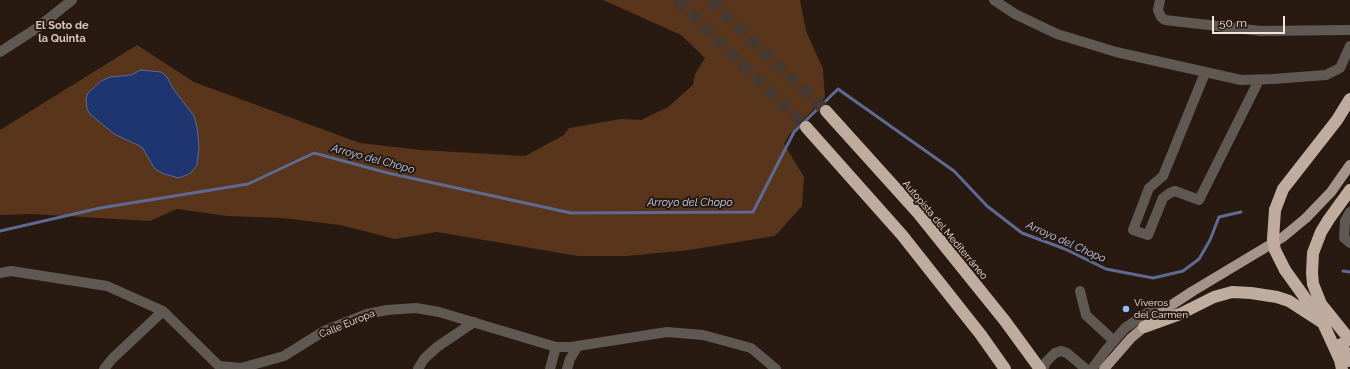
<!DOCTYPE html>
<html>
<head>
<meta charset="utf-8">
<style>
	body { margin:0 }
	#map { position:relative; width:1350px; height:369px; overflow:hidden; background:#281a10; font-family:Raleway,sans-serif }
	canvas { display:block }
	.scale { position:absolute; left:1212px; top:16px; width:73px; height:18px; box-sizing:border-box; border:2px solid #f0e5df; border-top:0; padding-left:5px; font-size:12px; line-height:14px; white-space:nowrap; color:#f0e5df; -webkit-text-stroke:3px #281a10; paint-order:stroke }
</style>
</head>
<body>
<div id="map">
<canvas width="1350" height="369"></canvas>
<div class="scale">50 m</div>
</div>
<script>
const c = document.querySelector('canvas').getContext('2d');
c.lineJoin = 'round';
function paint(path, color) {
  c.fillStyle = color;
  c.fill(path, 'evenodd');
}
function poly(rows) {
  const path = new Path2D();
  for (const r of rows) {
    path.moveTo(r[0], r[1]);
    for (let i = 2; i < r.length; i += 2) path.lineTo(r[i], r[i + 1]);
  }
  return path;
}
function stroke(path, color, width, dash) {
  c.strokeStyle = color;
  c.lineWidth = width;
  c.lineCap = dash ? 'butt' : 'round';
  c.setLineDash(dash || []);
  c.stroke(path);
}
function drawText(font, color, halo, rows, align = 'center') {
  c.font = font + ' Raleway,sans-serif';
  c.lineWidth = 4;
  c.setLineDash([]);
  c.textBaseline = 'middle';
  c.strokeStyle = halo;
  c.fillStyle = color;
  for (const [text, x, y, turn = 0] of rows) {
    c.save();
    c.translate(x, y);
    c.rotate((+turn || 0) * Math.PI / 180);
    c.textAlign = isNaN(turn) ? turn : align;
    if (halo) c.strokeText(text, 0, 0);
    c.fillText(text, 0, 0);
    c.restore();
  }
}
const green = poly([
	[603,0,800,0,806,31,823,69,825,97,789,135,784,144,804,177,802,206,775,236,689,250,627,256,578,256,437,232,395,239,340,225,282,218,227,216,177,209,150,221,32,214,0,215,0,130,137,45,194,82,360,143,421,150,525,156,564,135,569,128,621,119,641,120,668,107,693,85,695,74,705,58,681,35]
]);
const water = poly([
	[141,70,161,72,167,77,174,90,194,116,197,127,199,147,197,165,191,173,179,178,164,174,155,169,142,147,114,134,90,114,87,109,86,99,88,93,101,81,110,77,131,75,141,70]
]);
const stream = poly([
	[0,231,100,208,248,184,314,153,388,173,571,213,753,212,794,132,838,89,954,171,987,206,1022,233,1065,249,1106,269,1153,278,1183,271,1199,259,1210,240,1219,217,1241,212],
	[1343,271,1350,272]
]);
const highwayTunnel = poly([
	[677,0,806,127],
	[710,0,826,111]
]);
const minor = poly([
	[994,0,1015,14,1057,34,1116,52,1241,80,1273,79,1326,75,1340,68,1350,46],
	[1160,0,1158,10,1161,17,1165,20,1261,31,1350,30],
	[0,52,37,28,72,0],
	[1205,73,1163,176,1149,188,1133,230,1148,235,1163,198,1170,193,1175,191,1199,200,1259,80],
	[1350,212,1345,221,1344,238,1350,243],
	[0,273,11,271,107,286,163,311],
	[1080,291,1086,315,1114,341],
	[104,369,112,359,163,311,219,366,241,368,284,356,324,331,367,314,387,310,416,308,439,312,556,347,571,347,667,332,703,335,751,348,776,369],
	[418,369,424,359,437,347,474,322],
	[550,369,556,347],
	[567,369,570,359,578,346],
	[1043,369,1046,362,1055,353,1061,351,1067,353,1086,369],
	[1092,369,1106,350,1125,328,1150,311,1167,308]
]);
const major = poly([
	[1104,369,1131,338,1167,308,1193,291,1283,237,1306,218,1331,192,1350,165]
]);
const highway = poly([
	[826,111,918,213,1005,321,1040,369],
	[806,127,902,235,981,335,1005,369],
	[1350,190,1329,219,1321,232,1313,253,1312,273,1313,284,1321,304,1350,340],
	[1275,210,1283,189,1337,120,1350,99],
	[1285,270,1318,316],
	[1144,327,1180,314,1214,297,1232,292,1251,293,1277,297,1289,301,1323,323,1340,360,1342,369],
	[1341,344,1350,361]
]);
const highwayBridge = poly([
	[1275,210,1273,239,1275,250,1285,270]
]);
const markers = [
	[1126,309,4,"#96b6fd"]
];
const streetNames = [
	["Autopista del Mediterráneo",945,230,50],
	["Calle Europa",347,324,-22]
];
const poiNames = [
	["Viveros",1134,303],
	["del Carmen",1134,315]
];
const neighbourhoodNames = [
	["El Soto de",62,26],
	["la Quinta",62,39]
];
const waterNames = [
	["Arroyo del Chopo",373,159,15],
	["Arroyo del Chopo",690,203],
	["Arroyo del Chopo",1066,242,24]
];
paint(green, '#59351b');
paint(water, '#1f3570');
stroke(water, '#5e6a91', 1);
stroke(stream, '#5e6a91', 3);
stroke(highwayTunnel, '#46382f', 12, [12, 6]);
stroke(minor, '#605853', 10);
stroke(major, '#a49489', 10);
stroke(highway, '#bfac9f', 12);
stroke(highwayBridge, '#bfac9f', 12);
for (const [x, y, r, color] of markers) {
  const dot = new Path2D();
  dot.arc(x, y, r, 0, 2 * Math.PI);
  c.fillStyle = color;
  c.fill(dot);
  stroke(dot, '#281a10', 1.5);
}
drawText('10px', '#f0e5df', '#281a10', streetNames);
drawText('10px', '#f0e5df', '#281a10', poiNames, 'left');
drawText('bold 11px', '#d8c4b7', '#281a10', neighbourhoodNames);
drawText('italic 11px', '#c1d2f7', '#281a10', waterNames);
</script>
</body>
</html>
